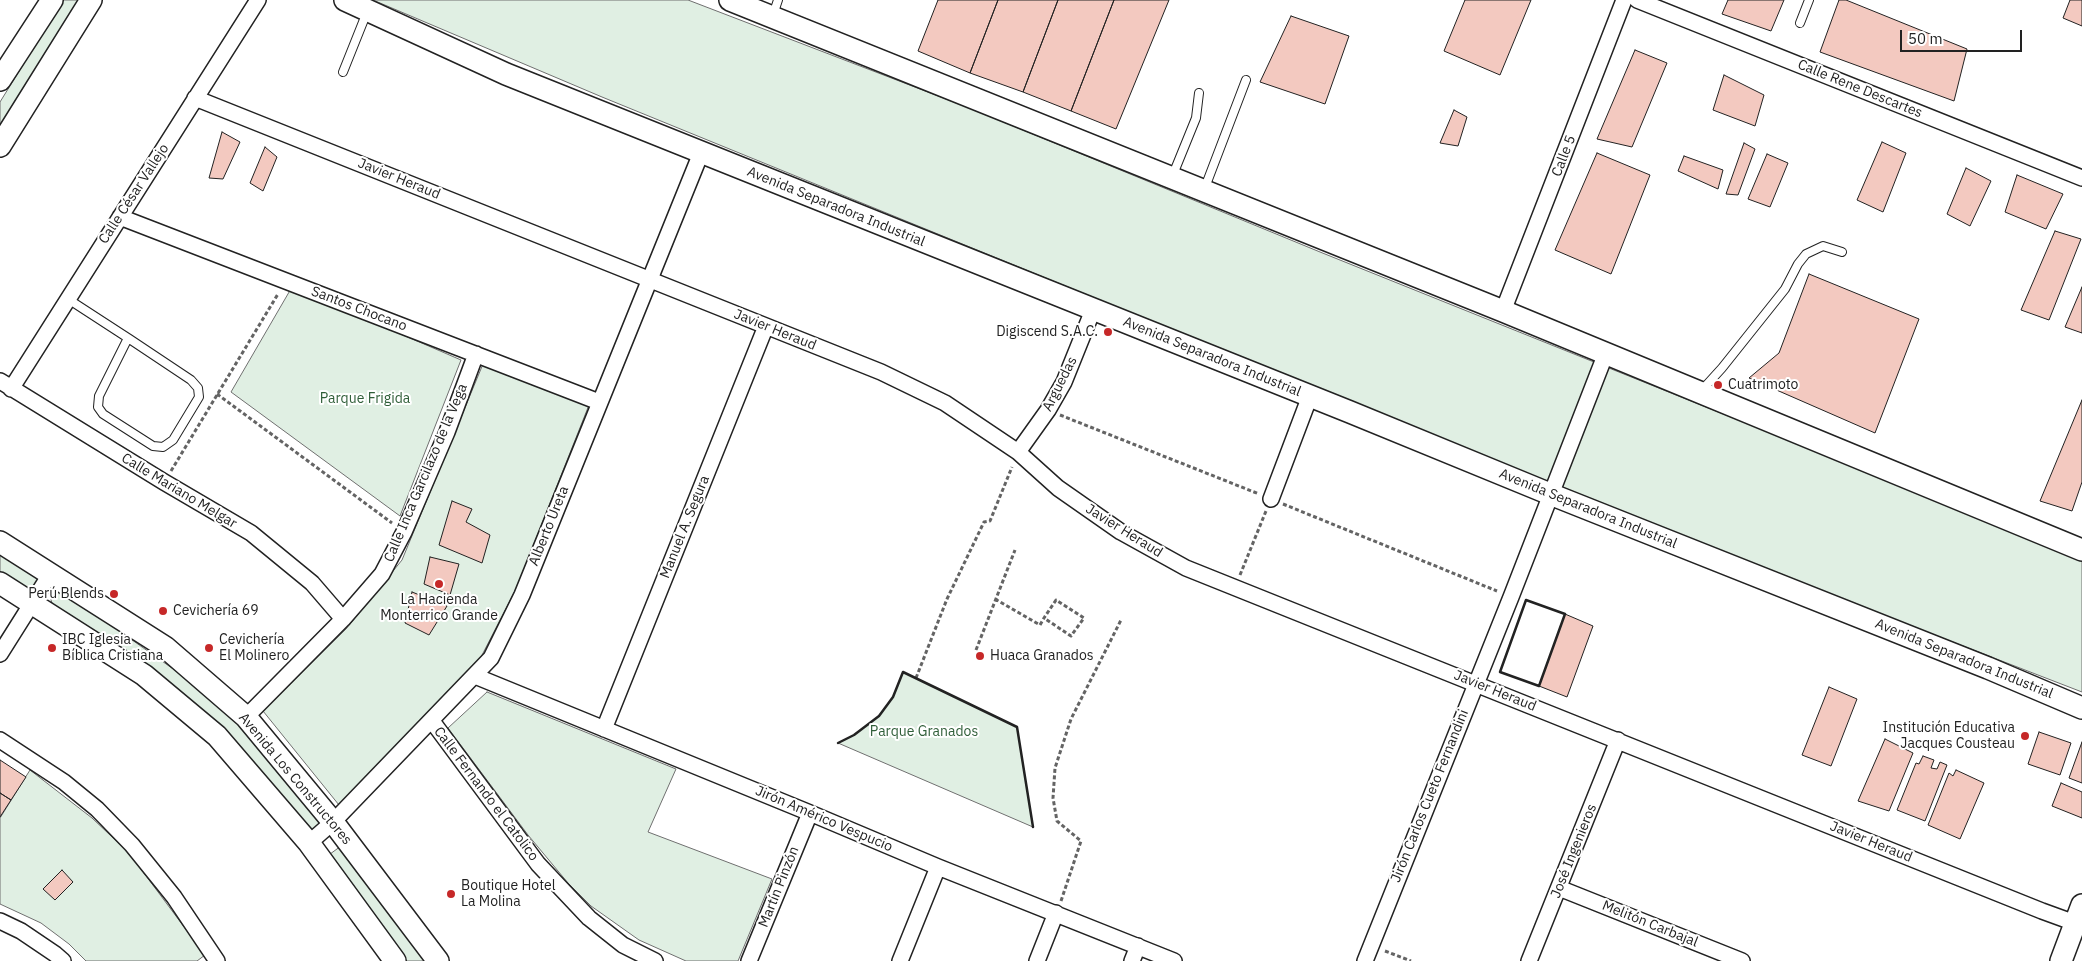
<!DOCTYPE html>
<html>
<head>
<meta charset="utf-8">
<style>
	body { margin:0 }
	#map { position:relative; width:2082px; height:961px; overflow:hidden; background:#fff; font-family:"IBM Plex Sans",sans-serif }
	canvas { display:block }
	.scale { position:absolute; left:1900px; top:30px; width:122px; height:22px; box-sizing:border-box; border:2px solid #222; border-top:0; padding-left:6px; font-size:15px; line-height:18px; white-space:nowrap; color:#222; -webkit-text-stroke:4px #fff; paint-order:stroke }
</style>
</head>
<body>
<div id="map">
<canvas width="2082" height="961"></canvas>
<div class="scale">50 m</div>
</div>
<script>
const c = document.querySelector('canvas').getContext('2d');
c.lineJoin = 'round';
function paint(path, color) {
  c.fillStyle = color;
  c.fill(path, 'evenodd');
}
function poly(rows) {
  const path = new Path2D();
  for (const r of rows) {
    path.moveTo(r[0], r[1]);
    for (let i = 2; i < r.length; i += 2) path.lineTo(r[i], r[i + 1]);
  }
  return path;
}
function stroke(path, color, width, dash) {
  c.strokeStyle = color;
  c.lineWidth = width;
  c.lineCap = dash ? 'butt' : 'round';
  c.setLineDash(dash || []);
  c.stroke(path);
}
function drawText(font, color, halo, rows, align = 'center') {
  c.font = font + ' "IBM Plex Sans",sans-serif';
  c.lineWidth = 4;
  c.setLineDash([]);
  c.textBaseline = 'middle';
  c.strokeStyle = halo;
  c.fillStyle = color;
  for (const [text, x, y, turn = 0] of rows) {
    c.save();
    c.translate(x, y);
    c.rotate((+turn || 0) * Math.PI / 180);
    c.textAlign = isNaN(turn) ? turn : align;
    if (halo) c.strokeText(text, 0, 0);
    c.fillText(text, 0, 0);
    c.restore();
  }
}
const green = poly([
	[63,0,81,0,0,129,0,102,63,0],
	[373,0,688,0,967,107,1320,252,2082,558,2082,692,1849,602,1330,394,602,97,373,0],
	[292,287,461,360,400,516,231,392,292,287],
	[483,364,589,405,516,589,480,659,339,805,263,711,346,629,402,560,483,364],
	[0,554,41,579,32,592,0,573,0,554],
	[60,589,193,683,240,725,320,820,317,830,310,831,53,606,51,600,53,591,60,589],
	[903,672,1017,727,1033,827,838,743,854,735,879,716,893,697,903,672],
	[487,692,676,769,648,832,772,879,738,961,686,961,639,940,591,906,568,883,528,835,448,728,487,692],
	[30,770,92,818,129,853,205,955,197,961,86,961,69,944,41,923,0,904,0,818,30,770],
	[341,846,426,961,402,961,326,857,341,846]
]);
const building = poly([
	[938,0,998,0,970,73,918,51,938,0],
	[998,0,1058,0,1023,92,970,73,998,0],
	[1058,0,1114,0,1071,111,1023,92,1058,0],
	[1114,0,1169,0,1116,129,1071,111,1114,0],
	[1465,0,1531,0,1500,75,1444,51,1465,0],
	[1728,0,1784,0,1771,31,1722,14,1728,0],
	[1839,0,1846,0,1967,49,1954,101,1820,52,1839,0],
	[2070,0,2082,0,2082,26,2063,18,2070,0],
	[1291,16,1349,36,1325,104,1260,82,1291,16],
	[1635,50,1667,63,1632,147,1597,139,1635,50],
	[1724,75,1764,95,1755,126,1713,110,1724,75],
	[1454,110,1467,117,1458,146,1440,143,1454,110],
	[222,132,240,142,223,179,209,178,222,132],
	[1882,142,1906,153,1883,212,1857,200,1882,142],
	[1744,143,1755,149,1738,195,1726,194,1744,143],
	[265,147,277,157,263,191,250,183,265,147],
	[1597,153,1650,175,1611,274,1555,250,1597,153],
	[1767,154,1788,163,1770,207,1748,199,1767,154],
	[1684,156,1723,170,1718,189,1678,171,1684,156],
	[1966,168,1991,181,1970,226,1947,214,1966,168],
	[2017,175,2063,194,2046,229,2005,212,2017,175],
	[2055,231,2081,239,2049,320,2021,310,2055,231],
	[1809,274,1919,319,1875,433,1749,378,1779,353,1809,274],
	[2082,287,2082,333,2065,327,2082,287],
	[2082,400,2082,482,2072,511,2040,501,2082,400],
	[452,501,472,509,466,522,490,535,482,563,439,545,452,501],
	[430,557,459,564,450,595,424,584,430,557],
	[412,592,447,606,429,635,405,623,412,592],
	[1565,614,1593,626,1567,697,1539,686,1565,614],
	[1829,687,1857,699,1831,766,1802,755,1829,687],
	[2039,732,2071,743,2060,775,2028,764,2039,732],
	[1885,739,1913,753,1889,811,1858,801,1885,739],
	[2082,742,2082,783,2069,778,2082,742],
	[1923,756,1934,760,1931,768,1937,769,1940,762,1947,765,1925,821,1897,810,1916,763,1919,764,1923,756],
	[0,760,26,777,11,800,0,793,0,760],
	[1956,770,1984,783,1960,839,1928,825,1949,773,1953,776,1956,770],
	[2061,783,2082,792,2082,818,2052,806,2061,783],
	[0,793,11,800,0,817,0,793],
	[62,870,73,882,55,900,43,889,62,870]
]);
const path = poly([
	[217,394,392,523],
	[1060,415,1259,494],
	[171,471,278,294],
	[1283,504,1497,591],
	[1240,575,1266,511],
	[995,599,1040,625,1044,618,1056,600,1084,618,1071,636,1044,618],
	[976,650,1015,550],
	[916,678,947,599,984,522,990,521,1012,467],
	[1061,901,1081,841,1057,821,1053,798,1055,768,1071,719,1121,620],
	[1385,951,1411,961]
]);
const lane = poly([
	[773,15,778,0],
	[1800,23,1809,0],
	[343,72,367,12],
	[1172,177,1196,118,1199,93],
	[1204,190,1246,80],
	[68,299,128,338],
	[128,338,191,380,198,388,199,397,173,440,163,447,153,446,103,414,98,407,99,396,128,338],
	[1702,390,1722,368,1785,289,1798,264,1806,254,1823,246,1842,252]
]);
const street = poly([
	[1637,0,2082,178],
	[195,98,881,372,945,403,1018,452,1058,488,1121,532,1186,568,2042,911,2075,923],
	[120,217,599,402],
	[1503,311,1624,0],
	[0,381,164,482,251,533,312,583,343,619],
	[11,389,258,0],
	[1018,452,1048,410,1064,382,1093,310],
	[1271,499,1310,396],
	[0,654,51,573],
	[475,676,810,813,938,867,1174,961],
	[246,717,343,619,382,574,404,532,447,432,476,354],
	[432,721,538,864,589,918,623,945,655,961],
	[604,729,766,326],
	[0,740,64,782,97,809,132,845,174,897,217,961],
	[309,843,333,822,491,658,522,595,701,153],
	[1559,888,1742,961],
	[0,921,21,931,55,954,63,961],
	[749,961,810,813],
	[900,961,938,867],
	[1037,961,1056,913],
	[1132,961,1138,946],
	[1365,961,1511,597,1606,353],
	[1529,961,1618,740]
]);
const secondary = poly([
	[345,0,506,74,1350,412,1550,494,1988,668,2082,708],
	[730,0,1503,311,2082,550],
	[0,80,52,0],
	[0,146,91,0],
	[0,542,165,647,246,717,333,822,438,961],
	[0,583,144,675,217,736,309,843,395,961],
	[2061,961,2082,905]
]);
const wall = poly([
	[1526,600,1565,614,1539,686,1500,672,1526,600],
	[838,743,854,735,879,716,893,697,903,672,1017,727,1033,827]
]);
const markers = [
	[1108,332,5,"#c62828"],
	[1718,385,5,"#c62828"],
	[439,584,5,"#c62828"],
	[114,594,5,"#c62828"],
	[163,611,5,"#c62828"],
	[52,648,5,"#c62828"],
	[209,648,5,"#c62828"],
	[980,656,5,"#c62828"],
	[2025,736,5,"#c62828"],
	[451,894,5,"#c62828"]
];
const streetNames = [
	["Calle Rene Descartes",1860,89,22],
	["Calle 5",1564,156,-69],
	["Javier Heraud",399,179,22],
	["Calle César Vallejo",134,194,-57],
	["Avenida Separadora Industrial",836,207,22],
	["Santos Chocano",359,309,21],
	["Javier Heraud",775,330,22],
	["Avenida Separadora Industrial",1212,357,22],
	["Arguedas",1060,384,-63],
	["Calle Inca Garcilazo de la Vega",426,473,-67],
	["Calle Mariano Melgar",179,491,31],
	["Avenida Separadora Industrial",1588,509,22],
	["Alberto Ureta",549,526,-68],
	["Manuel A. Segura",685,527,-68],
	["Javier Heraud",1124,531,32],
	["Avenida Separadora Industrial",1964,659,22],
	["Javier Heraud",1495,691,22],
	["Avenida Los Constructores",295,779,50],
	["Calle Fernando el Catolico",486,794,53],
	["Jirón Carlos Cueto Fernandini",1430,796,-68],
	["Jirón Américo Vespucio",824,819,23],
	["Javier Heraud",1871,842,22],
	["José Ingenieros",1574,851,-68],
	["Martín Pinzón",779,887,-68],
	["Melitón Carbajal",1650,924,22]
];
const poiNames = [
	["Digiscend S.A.C.",1098,332,"right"],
	["Cuatrimoto",1728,385],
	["Perú Blends",104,594,"right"],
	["La Hacienda",439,600,"center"],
	["Monterrico Grande",439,616,"center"],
	["Cevichería 69",173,611],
	["IBC Iglesia",62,640],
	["Bíblica Cristiana",62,656],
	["Cevichería",219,640],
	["El Molinero",219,656],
	["Huaca Granados",990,656],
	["Institución Educativa",2015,728,"right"],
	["Jacques Cousteau",2015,744,"right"],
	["Boutique Hotel",461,886],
	["La Molina",461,902]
];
const parkNames = [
	["Parque Frigida",365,399],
	["Parque Granados",924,732]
];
paint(green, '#e0efe3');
stroke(green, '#6f6f6f', 1);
paint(building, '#f3c9c0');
stroke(building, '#222', 1);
stroke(lane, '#222', 10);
stroke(street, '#222', 18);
stroke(secondary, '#222', 24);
stroke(path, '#646464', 3, [4, 2.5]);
stroke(lane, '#fff', 8);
stroke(street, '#fff', 15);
stroke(secondary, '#fff', 21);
stroke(wall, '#222', 2.5);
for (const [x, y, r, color] of markers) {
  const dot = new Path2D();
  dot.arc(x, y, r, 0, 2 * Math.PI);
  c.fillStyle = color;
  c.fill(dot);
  stroke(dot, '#fff', 2);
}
drawText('14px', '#222', '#fff', streetNames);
drawText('14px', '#222', '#fff', poiNames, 'left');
drawText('14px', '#2f5e38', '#fff', parkNames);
</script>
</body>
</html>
